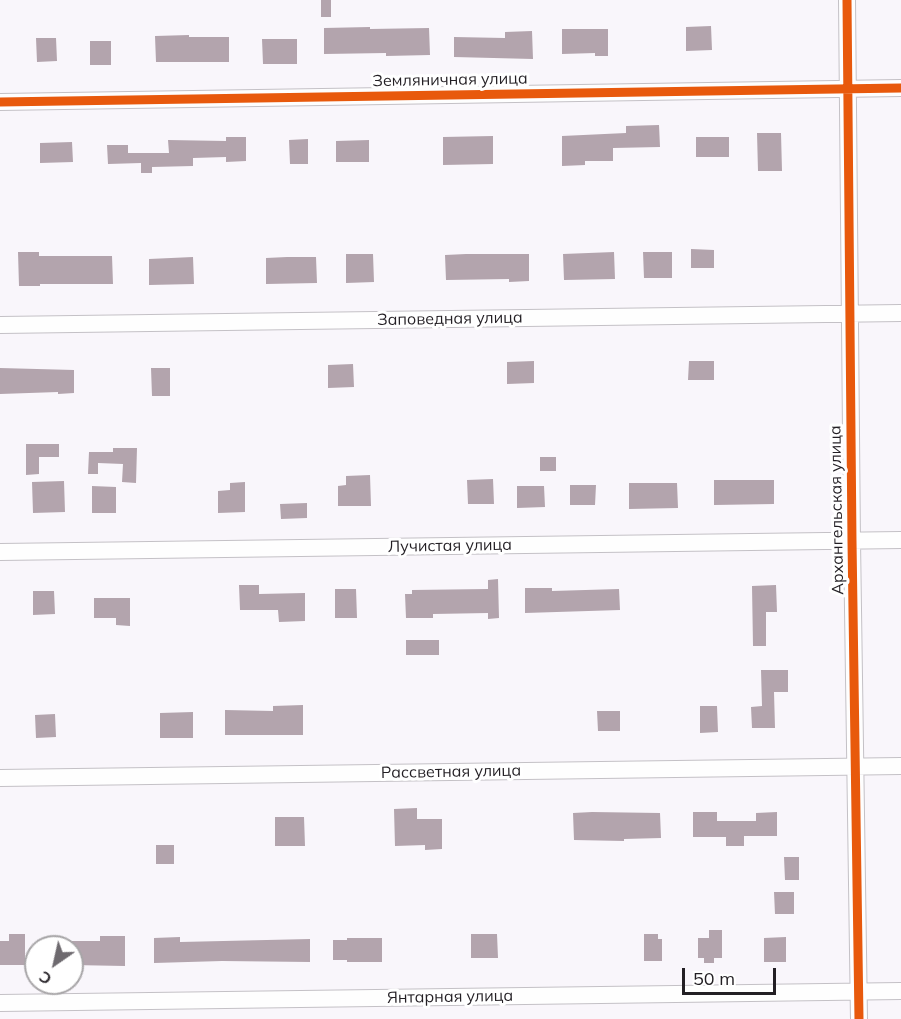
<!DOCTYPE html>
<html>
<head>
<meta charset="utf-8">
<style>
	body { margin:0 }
	#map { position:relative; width:901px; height:1019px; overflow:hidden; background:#f9f6fb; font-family:Mulish,sans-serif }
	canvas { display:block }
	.north { position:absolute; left:24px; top:935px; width:60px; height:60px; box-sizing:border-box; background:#fff; border:2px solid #a7a5a7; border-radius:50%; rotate:214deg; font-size:16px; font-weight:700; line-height:24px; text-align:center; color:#231f24 }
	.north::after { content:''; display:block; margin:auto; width:21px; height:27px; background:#6e6a6f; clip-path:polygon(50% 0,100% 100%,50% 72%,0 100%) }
	.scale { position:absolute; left:682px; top:968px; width:94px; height:27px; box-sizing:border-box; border:3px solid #231f24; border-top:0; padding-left:8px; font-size:18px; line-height:21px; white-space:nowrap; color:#231f24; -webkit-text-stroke:4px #fff; paint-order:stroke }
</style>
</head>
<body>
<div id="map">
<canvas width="901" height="1019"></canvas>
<div class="north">С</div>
<div class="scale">50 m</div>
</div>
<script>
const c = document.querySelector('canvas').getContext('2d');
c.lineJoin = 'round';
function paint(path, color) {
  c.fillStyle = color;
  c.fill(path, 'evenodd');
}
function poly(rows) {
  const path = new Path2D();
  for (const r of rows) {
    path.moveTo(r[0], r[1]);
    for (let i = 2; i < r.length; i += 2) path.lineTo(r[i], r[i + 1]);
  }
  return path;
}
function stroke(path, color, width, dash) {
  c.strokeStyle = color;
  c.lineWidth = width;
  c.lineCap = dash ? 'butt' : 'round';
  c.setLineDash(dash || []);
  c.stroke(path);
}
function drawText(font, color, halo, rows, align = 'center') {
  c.font = font + ' Mulish,sans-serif';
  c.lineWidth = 6;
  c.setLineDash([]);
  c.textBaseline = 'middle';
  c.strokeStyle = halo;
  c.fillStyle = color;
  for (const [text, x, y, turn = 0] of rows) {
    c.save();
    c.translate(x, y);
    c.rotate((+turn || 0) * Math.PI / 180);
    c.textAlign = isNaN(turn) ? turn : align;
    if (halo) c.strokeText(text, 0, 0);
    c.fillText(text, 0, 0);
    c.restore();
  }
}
const building = poly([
	[321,0,331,0,331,17,321,17],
	[711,26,712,50,686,51,686,27],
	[370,27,370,29,429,28,430,55,386,56,386,53,324,54,324,28],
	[562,29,608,29,608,56,595,56,595,53,562,54],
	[532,31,533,59,454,57,454,37,505,38,505,32],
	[189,35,189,37,229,37,229,62,156,62,155,36],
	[36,38,56,38,57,61,37,62],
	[262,39,297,39,297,64,263,64],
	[90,41,111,41,111,65,90,65],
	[659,125,660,147,613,148,613,161,585,161,585,165,562,166,562,136,626,133,626,126],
	[757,133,781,133,782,171,758,171],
	[493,136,493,164,443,165,443,137],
	[226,137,246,137,246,161,226,162,226,157,193,158,193,166,152,167,152,173,141,173,141,163,108,164,107,145,128,145,128,153,169,153,168,140,226,141],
	[696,137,729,137,729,157,696,157],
	[308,139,308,164,290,164,289,140],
	[369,140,369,162,336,162,336,141],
	[72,142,73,162,40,163,40,143],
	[691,249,714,250,714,268,691,268],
	[18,252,39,252,39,256,112,256,113,284,40,284,40,286,19,286],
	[614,252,615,279,564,280,563,254],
	[643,252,672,252,672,278,644,278],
	[346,254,373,254,374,282,346,283],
	[466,254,529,254,529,281,509,282,509,279,446,280,445,255],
	[193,257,194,284,149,285,149,259],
	[287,257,316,257,317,283,266,284,266,258],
	[534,361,534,383,507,384,507,362],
	[689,361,714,361,714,380,688,380],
	[353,364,354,387,328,388,328,365],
	[0,368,74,370,74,393,58,394,58,392,0,394],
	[151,368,170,368,170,396,152,396],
	[26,444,59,444,59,457,39,457,39,474,26,475],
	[113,448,137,448,136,483,122,482,123,464,98,463,98,474,88,474,89,452,113,452],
	[540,457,556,457,556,471,540,471],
	[370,475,371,506,338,506,338,486,346,485,346,476],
	[493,479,494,504,468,504,467,480],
	[714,480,774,480,774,504,714,505],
	[64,481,65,512,33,513,32,482],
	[245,482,245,512,218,513,218,491,230,490,230,483],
	[629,483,677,483,678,508,629,509],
	[570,485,596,485,595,505,570,505],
	[92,486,116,487,116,513,92,513],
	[517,486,544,486,545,507,517,508],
	[307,503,307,518,281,519,280,504],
	[498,579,499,618,488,619,488,613,433,614,433,618,406,618,405,594,412,594,412,590,488,589,488,580],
	[239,585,259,585,259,594,305,593,305,621,279,622,278,610,240,610],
	[776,585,777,612,766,612,766,646,753,646,752,586],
	[525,588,552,588,552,591,619,589,620,610,525,613],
	[335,589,356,589,357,618,335,618],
	[33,591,54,591,55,614,33,615],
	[94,598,130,598,130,626,116,625,116,618,94,618],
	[406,640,439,640,439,655,406,655],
	[761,670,788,670,788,692,774,692,775,728,752,728,751,707,762,706],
	[303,705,303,735,225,735,225,710,273,711,273,706],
	[700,706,717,706,718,732,700,733],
	[597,711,620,711,620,731,598,731],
	[193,712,193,738,160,738,160,713],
	[55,714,56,737,36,738,35,715],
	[417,808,417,819,442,819,442,849,425,850,425,845,395,846,394,809],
	[592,812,660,813,661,838,624,839,624,841,574,840,573,813],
	[693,812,717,812,717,821,756,821,756,813,777,812,777,836,744,836,744,846,726,846,726,837,693,837],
	[275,817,304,817,305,846,275,846],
	[156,845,174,845,174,864,156,864],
	[784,857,799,857,799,880,785,880],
	[774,892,794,892,794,914,775,914],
	[709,930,722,930,722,958,714,958,714,963,704,963,704,958,698,958,698,938,709,938],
	[9,934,25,934,25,965,0,965,0,941,9,941],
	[471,934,497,934,498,958,471,958],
	[644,934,658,934,658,939,662,939,662,961,644,961],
	[100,936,125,936,125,966,72,965,72,941,100,941],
	[180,937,180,942,310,939,310,962,222,961,154,963,154,938],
	[786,937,786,962,764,962,764,938],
	[347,938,382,938,382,962,347,962,347,960,333,960,333,940,347,940]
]);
const minor = poly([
	[847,0,852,541,859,1019],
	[0,102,901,88],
	[0,325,901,313],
	[0,552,901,540],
	[0,778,901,766],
	[0,1003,901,991]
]);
const cycleway = poly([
	[847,0,852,541,859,1019],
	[0,102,901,88]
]);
const streetNames = [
	["Земляничная улица",450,80,-1],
	["Заповедная улица",450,319,-1],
	["Архангельская улица",837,510,-91],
	["Лучистая улица",450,546,-1],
	["Рассветная улица",451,772,-1],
	["Янтарная улица",450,997,-1]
];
paint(building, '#b3a4ad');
stroke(minor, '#c4c1c6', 18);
stroke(minor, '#fefefe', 16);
stroke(cycleway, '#e8590c', 9);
drawText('16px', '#231f24', '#fff', streetNames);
</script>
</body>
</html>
